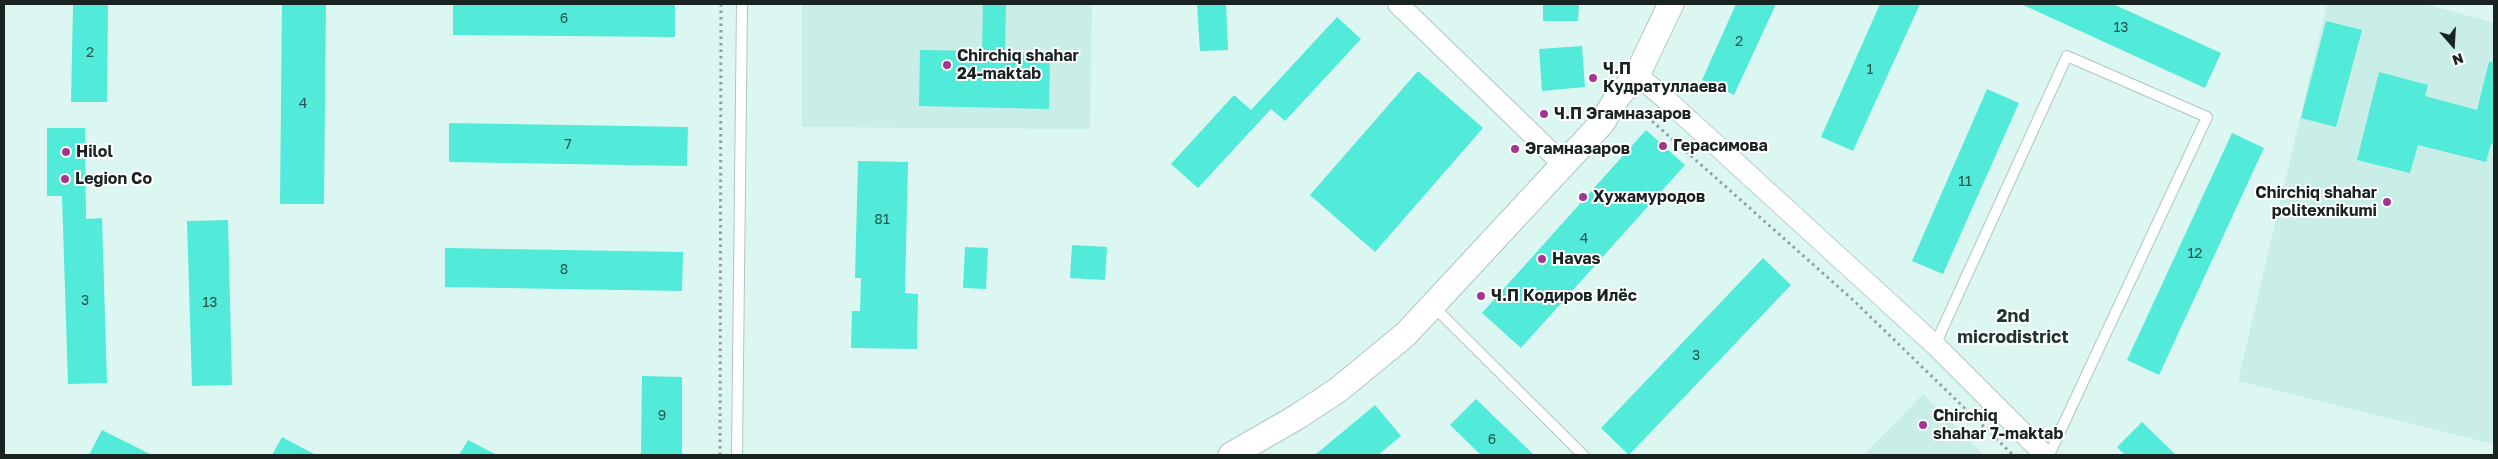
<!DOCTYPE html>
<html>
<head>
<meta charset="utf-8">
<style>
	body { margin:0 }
	#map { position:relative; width:2498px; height:459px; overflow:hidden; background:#dcf7f2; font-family:"Golos Text",sans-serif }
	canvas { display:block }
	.frame { position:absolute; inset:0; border:5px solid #192321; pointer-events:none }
	.north { position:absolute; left:2428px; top:20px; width:50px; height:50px; -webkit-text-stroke:4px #fff; paint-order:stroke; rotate:161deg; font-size:14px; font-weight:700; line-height:20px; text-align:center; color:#192321 }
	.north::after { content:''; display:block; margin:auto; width:18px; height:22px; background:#192321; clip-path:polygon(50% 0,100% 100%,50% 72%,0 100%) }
</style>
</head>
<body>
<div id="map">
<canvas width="2498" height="459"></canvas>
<div class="frame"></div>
<div class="north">N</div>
</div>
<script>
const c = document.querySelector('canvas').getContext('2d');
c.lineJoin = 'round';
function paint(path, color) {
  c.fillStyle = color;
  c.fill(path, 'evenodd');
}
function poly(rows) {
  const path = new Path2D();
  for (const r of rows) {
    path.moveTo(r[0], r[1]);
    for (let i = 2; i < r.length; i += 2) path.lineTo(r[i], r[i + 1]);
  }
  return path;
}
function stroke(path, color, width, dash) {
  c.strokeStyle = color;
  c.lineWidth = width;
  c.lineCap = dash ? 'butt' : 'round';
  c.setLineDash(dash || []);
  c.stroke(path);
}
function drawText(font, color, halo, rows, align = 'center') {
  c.font = font + ' "Golos Text",sans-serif';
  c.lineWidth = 4;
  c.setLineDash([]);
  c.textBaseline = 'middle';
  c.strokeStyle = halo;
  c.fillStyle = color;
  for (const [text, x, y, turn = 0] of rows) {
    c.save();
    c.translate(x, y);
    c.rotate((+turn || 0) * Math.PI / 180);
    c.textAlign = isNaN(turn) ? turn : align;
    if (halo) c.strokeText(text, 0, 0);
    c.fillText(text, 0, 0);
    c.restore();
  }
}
const built = poly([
	[802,4,1092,4,1090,129,802,127],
	[2327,4,2426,4,2494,23,2494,444,2238,381],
	[1923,394,1984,455,1864,455]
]);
const building = poly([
	[73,4,108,4,107,102,71,102],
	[282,4,326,4,324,204,280,204],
	[453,4,675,4,675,37,453,35],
	[983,4,1006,4,1005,54,1050,55,1049,109,919,106,920,50,982,51],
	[1197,4,1226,4,1228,50,1200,51],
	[1543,4,1579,4,1578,21,1543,21],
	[1736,4,1776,4,1734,95,1702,80],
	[1880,4,1920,4,1853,151,1821,137],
	[2021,4,2113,4,2221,53,2205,88],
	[1337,17,1361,39,1285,121,1271,109,1198,188,1171,164,1234,95,1251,110],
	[2326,21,2362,30,2336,127,2301,118],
	[1582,46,1585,87,1542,91,1539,49],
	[2489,62,2494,62,2494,145,2491,144,2486,162,2418,145,2410,173,2357,160,2379,72,2428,85,2425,96,2477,110],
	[1418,71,1483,128,1375,252,1310,195],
	[1987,89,2019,103,1943,274,1912,261],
	[449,123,688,127,687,166,449,162],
	[47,128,85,128,86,219,102,218,107,383,68,384,62,196,47,196],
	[1646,130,1685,165,1521,348,1482,313],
	[2232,133,2264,148,2159,375,2127,360],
	[858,161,908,162,905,293,918,294,917,349,851,348,852,311,860,311,861,278,855,278],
	[228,220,232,385,192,386,187,221],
	[1072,245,1107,247,1105,280,1070,278],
	[965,247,988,248,986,289,963,288],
	[445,248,683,252,682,291,445,287],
	[1763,258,1791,285,1629,455,1601,428],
	[642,376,682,377,682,455,641,455],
	[1476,399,1534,455,1481,455,1450,425],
	[1375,405,1401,436,1378,455,1315,455],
	[2142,422,2176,455,2125,455,2117,447],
	[102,430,152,455,89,455],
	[282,437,316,455,272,455],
	[468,440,497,455,459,455]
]);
const path = poly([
	[1658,116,1653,122,1853,300,2013,455],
	[720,455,721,4]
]);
const service = poly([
	[1433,306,1583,455],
	[1935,345,2067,56,2207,117,2049,455],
	[737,455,742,4]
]);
const minor = poly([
	[1398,4,1564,165],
	[1637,75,1668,101,1935,345,2045,455]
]);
const tertiary = poly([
	[1231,455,1297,417,1338,390,1406,334,1602,123,1618,96,1637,75,1671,4]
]);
const markers = [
	[947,65,5,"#a33593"],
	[1593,78,5,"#a33593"],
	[1544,114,5,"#a33593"],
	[1663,146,5,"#a33593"],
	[1515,149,5,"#a33593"],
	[66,152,5,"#a33593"],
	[65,179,5,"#a33593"],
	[1583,197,5,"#a33593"],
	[2387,202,5,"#a33593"],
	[1542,259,5,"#a33593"],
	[1481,296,5,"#a33593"],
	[1923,425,5,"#a33593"]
];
const numberNames = [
	["6",564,19],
	["13",2121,28],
	["2",1739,42],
	["2",90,53],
	["1",1870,70],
	["4",303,104],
	["7",568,145],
	["11",1965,182],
	["81",882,220],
	["4",1584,239],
	["12",2195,254],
	["8",564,270],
	["3",85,301],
	["13",210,303],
	["3",1696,356],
	["9",662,416],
	["6",1492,440]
];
const poiNames = [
	["Chirchiq shahar",957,56],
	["24-maktab",957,74],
	["Ч.П",1603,69],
	["Кудратуллаева",1603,87],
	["Ч.П Эгамназаров",1554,114],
	["Герасимова",1673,146],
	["Эгамназаров",1525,149],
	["Hilol",76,152],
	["Legion Co",75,179],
	["Chirchiq shahar",2377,193,"right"],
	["politexnikumi",2377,211,"right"],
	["Хужамуродов",1593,197],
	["Havas",1552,259],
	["Ч.П Кодиров Илёс",1491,296],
	["Chirchiq",1933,416],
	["shahar 7-maktab",1933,434]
];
const neighbourhoodNames = [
	["2nd",2013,316],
	["microdistrict",2013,337]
];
paint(built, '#c9ede7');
paint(building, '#52ead8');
stroke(service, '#aec7c3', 12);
stroke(minor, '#aec7c3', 22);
stroke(tertiary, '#aec7c3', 27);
stroke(path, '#8ca09c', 3, [2.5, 4]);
stroke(service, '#fff', 10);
stroke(minor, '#fff', 20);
stroke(tertiary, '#fff', 25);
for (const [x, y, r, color] of markers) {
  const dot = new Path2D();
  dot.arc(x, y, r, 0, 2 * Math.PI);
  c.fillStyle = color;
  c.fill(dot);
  stroke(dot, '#fff', 2);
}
drawText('14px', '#27554f', null, numberNames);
drawText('bold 16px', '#192321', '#fff', poiNames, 'left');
drawText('bold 18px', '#203632', '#fff', neighbourhoodNames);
</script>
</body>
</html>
